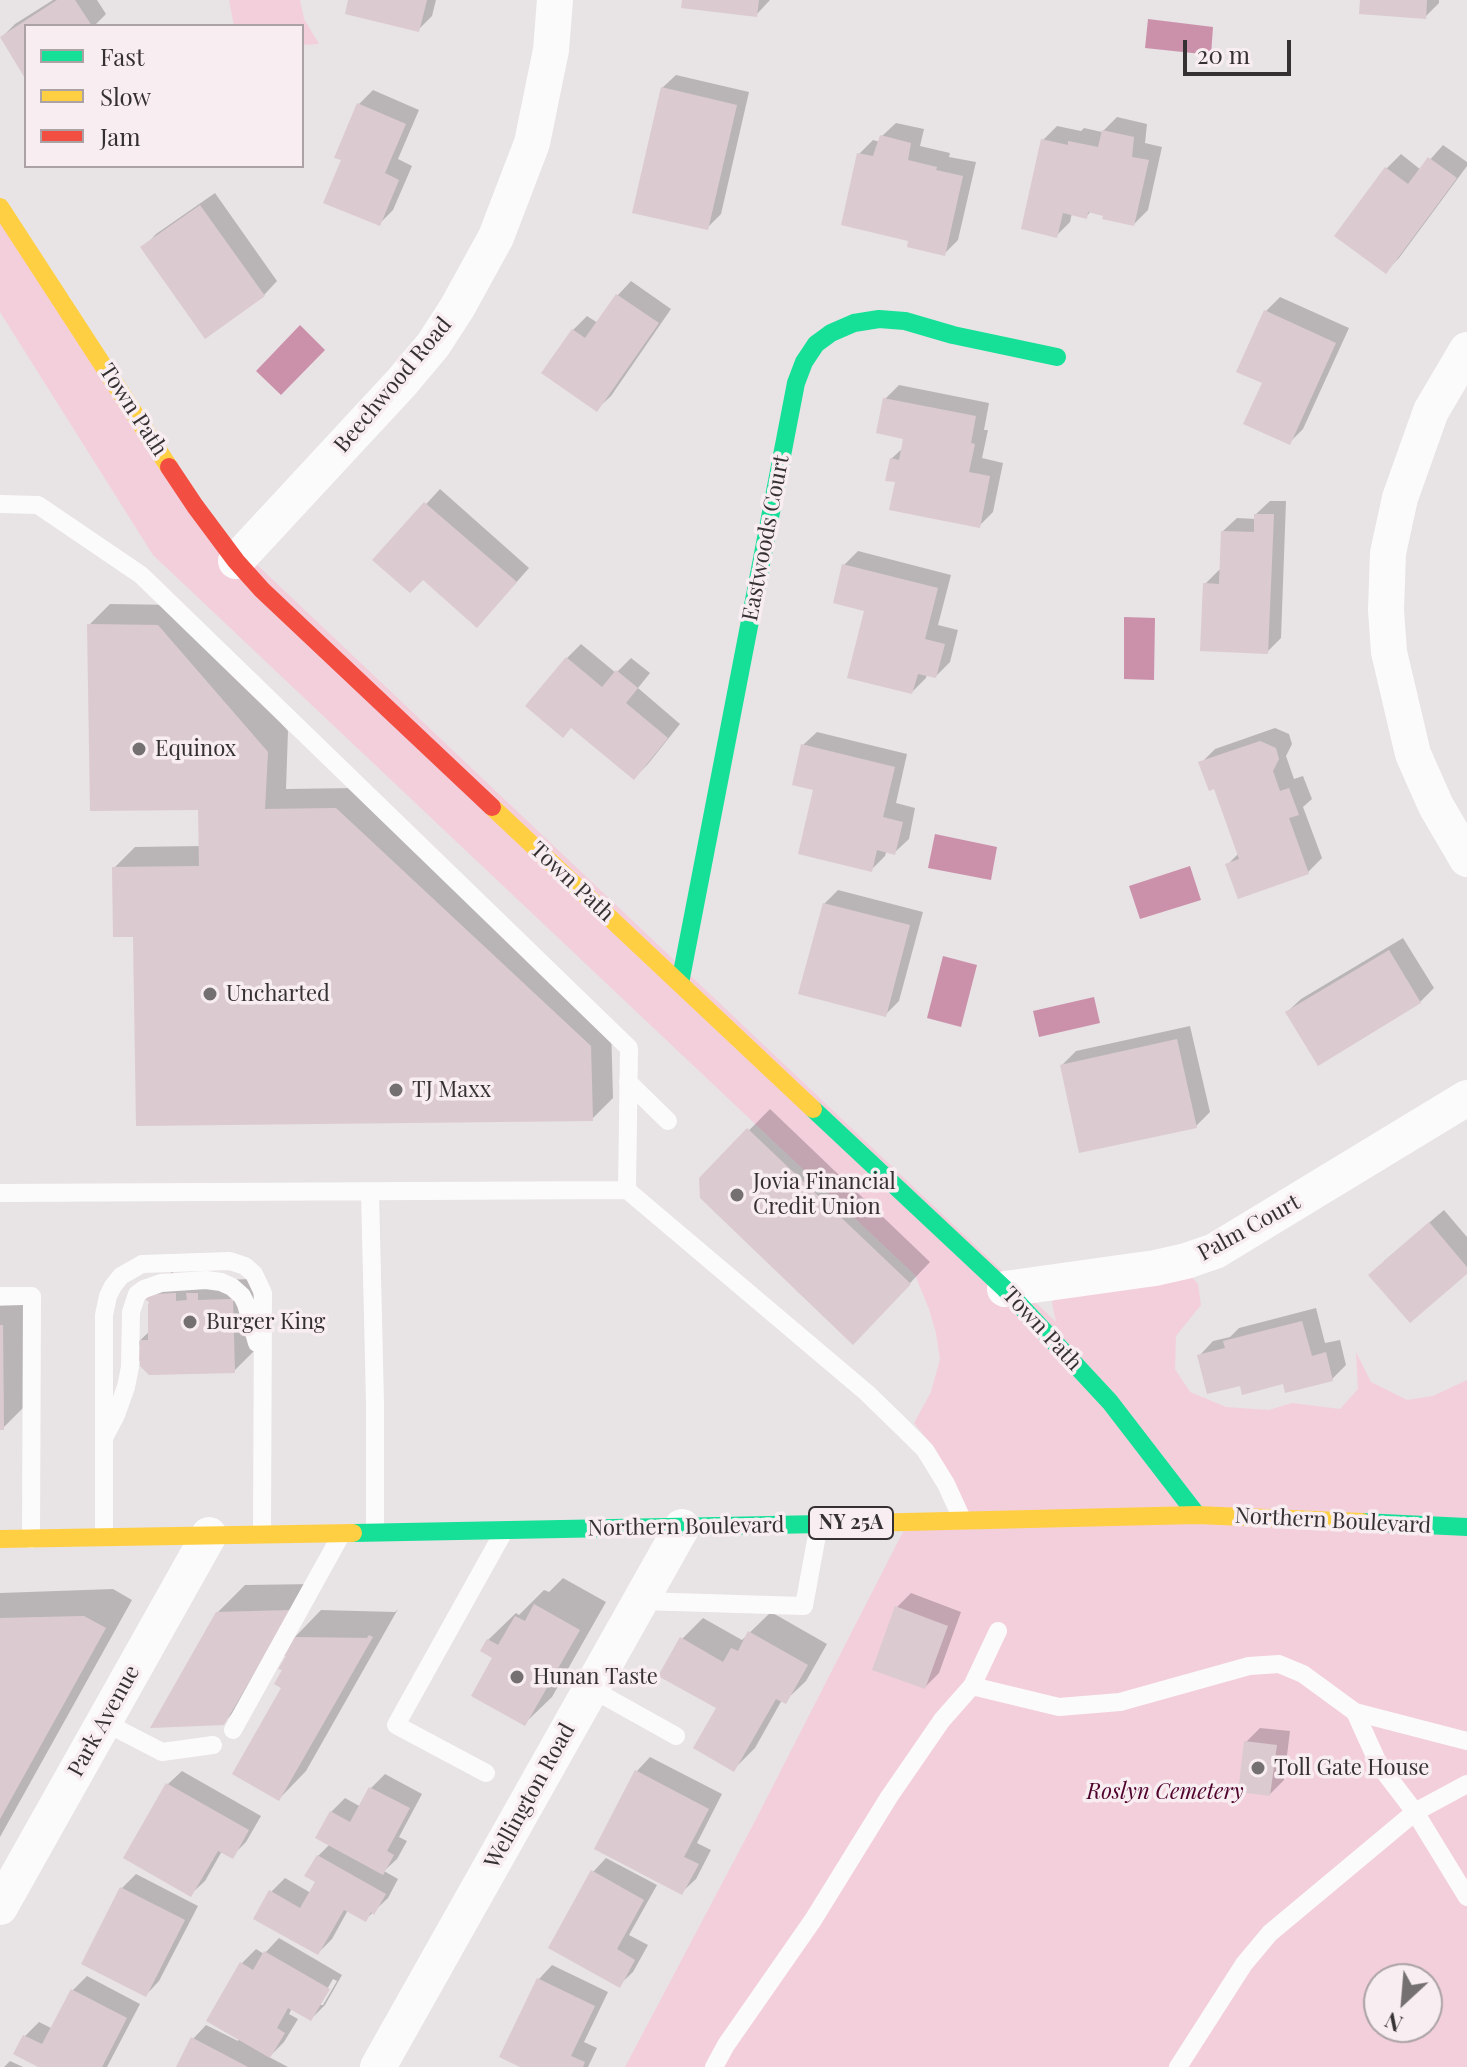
<!DOCTYPE html>
<html>
<head>
<meta charset="utf-8">
<style>
	body { margin:0 }
	#map { position:relative; width:1467px; height:2067px; overflow:hidden; background:#e8e3e5; font-family:"Playfair Display",serif }
	canvas { display:block }
	.legend { position:absolute; left:24px; top:24px; width:280px; height:144px; box-sizing:border-box; background:#f8edf1; border:2px solid #aaa2a5; margin:0; padding:10px 14px; list-style:none; font-size:24px; color:#353132 }
	.legend li { display:flex; align-items:center; gap:16px; height:40px }
	.legend b { width:40px; border:2px solid #aaa2a5 }
	.north { position:absolute; left:1363px; top:1963px; width:80px; height:80px; box-sizing:border-box; background:#f8edf1; border:2px solid #aaa2a5; border-radius:50%; rotate:206deg; font-size:22px; font-weight:700; line-height:32px; text-align:center; color:#353132 }
	.north::after { content:''; display:block; margin:auto; width:28px; height:36px; background:#746f71; clip-path:polygon(50% 0,100% 100%,50% 72%,0 100%) }
	.scale { position:absolute; left:1183px; top:40px; width:108px; height:36px; box-sizing:border-box; border:4px solid #353132; border-top:0; padding-left:10px; font-size:24px; line-height:28px; white-space:nowrap; color:#353132; -webkit-text-stroke:6px #f8edf1; paint-order:stroke }
</style>
</head>
<body>
<div id="map">
<canvas width="1467" height="2067"></canvas>
<ul class="legend">
<li><b style="height:10px;background:#16e098"></b>Fast</li>
<li><b style="height:10px;background:#ffcf43"></b>Slow</li>
<li><b style="height:10px;background:#f24e42"></b>Jam</li>
</ul>
<div class="north">N</div>
<div class="scale">20 m</div>
</div>
<script>
const c = document.querySelector('canvas').getContext('2d');
c.lineJoin = 'round';
function paint(path, color) {
  c.fillStyle = color;
  c.fill(path, 'evenodd');
}
function poly(rows) {
  const path = new Path2D();
  for (const r of rows) {
    path.moveTo(r[0], r[1]);
    for (let i = 2; i < r.length; i += 2) path.lineTo(r[i], r[i + 1]);
  }
  return path;
}
function stroke(path, color, width, dash) {
  c.strokeStyle = color;
  c.lineWidth = width;
  c.lineCap = dash ? 'butt' : 'round';
  c.setLineDash(dash || []);
  c.stroke(path);
}
function drawText(font, color, halo, rows, align = 'center') {
  c.font = font + ' "Playfair Display",serif';
  c.lineWidth = 7;
  c.setLineDash([]);
  c.textBaseline = 'middle';
  c.strokeStyle = halo;
  c.fillStyle = color;
  for (const [text, x, y, turn = 0] of rows) {
    c.save();
    c.translate(x, y);
    c.rotate((+turn || 0) * Math.PI / 180);
    c.textAlign = isNaN(turn) ? turn : align;
    if (halo) c.strokeText(text, 0, 0);
    c.fillText(text, 0, 0);
    c.restore();
  }
}
const green = poly([
	[229,0,300,0,304,19,319,44,302,45,302,26,234,26],
	[0,207,195,506,1056,1322,1052,1303,1059,1283,1183,1267,1198,1284,1201,1305,1176,1336,1175,1369,1190,1392,1226,1407,1269,1410,1292,1403,1340,1409,1358,1389,1356,1352,1371,1382,1407,1400,1433,1396,1467,1380,1467,2067,625,2067,755,1821,908,1522,970,1520,936,1450,914,1423,931,1392,940,1359,936,1333,929,1309,915,1275,153,555,0,312],
	[1379,1979,1427,1979,1427,2027,1379,2027]
]);
const water = poly([
	[1148,19,1213,27,1211,55,1145,48],
	[300,325,325,350,281,395,256,371],
	[1124,617,1155,618,1154,680,1124,679],
	[935,834,997,847,991,880,928,868],
	[1190,866,1201,900,1140,919,1129,886],
	[943,956,977,965,961,1027,927,1018],
	[1094,997,1100,1023,1039,1037,1033,1011]
]);
const shadow = poly([
	[53,0,97,0,106,14,94,26,26,26,26,76,1,38,15,24],
	[350,0,436,0,432,16,418,30],
	[684,0,770,0,756,15],
	[1362,0,1439,0,1439,3,1425,17],
	[676,75,749,92,721,214,707,228,662,88],
	[373,90,419,110,398,159,412,166,393,210,379,224,344,159,337,156,359,104],
	[1117,117,1147,124,1145,143,1162,147,1148,210,1134,224,1091,211,1086,217,1072,213,1070,222,1057,235,1043,140,1057,126,1081,131,1084,128,1102,132],
	[896,123,924,129,920,146,950,153,949,157,976,162,958,240,944,254,911,239,859,154,873,140,880,142,882,136],
	[1443,145,1467,162,1467,166,1399,258,1386,271,1337,236,1387,168,1401,154,1421,170],
	[215,193,277,281,264,295,143,248,156,234],
	[631,281,671,309,611,396,597,409,544,373,573,330,587,316,598,323,618,295],
	[1280,297,1349,328,1303,429,1289,443,1264,382,1239,371,1266,311],
	[899,385,989,403,984,430,988,430,982,458,1003,463,993,512,979,526,897,480,891,459,903,448,905,437,885,399],
	[440,489,529,568,491,611,423,578,375,560],
	[1270,501,1286,501,1281,638,1267,652,1205,584,1219,570,1222,570,1223,531,1237,518,1256,519,1256,514],
	[858,551,951,575,938,625,958,630,950,662,936,676,927,674,926,678,912,692,844,565],
	[110,604,179,605,288,731,286,789,357,788,611,1025,613,1098,592,1119,135,935,114,868,135,847,201,846,200,808,89,625],
	[581,644,616,673,631,658,650,673,638,688,680,724,648,764,634,778,567,658],
	[1275,728,1289,734,1292,744,1286,756,1294,779,1303,776,1312,799,1303,807,1322,858,1308,872,1227,865,1239,853,1216,787,1201,763,1215,749],
	[817,732,907,754,896,803,915,808,909,839,895,852,887,850,885,856,871,870,815,789,803,745],
	[838,890,923,912,899,1001,885,1015,824,904],
	[1403,938,1434,988,1420,1002,1287,1012,1301,999],
	[1190,1026,1210,1112,1196,1126,1062,1065,1076,1051],
	[770,1109,930,1262,874,1321,701,1179],
	[1444,1210,1467,1237,1467,1271,1384,1261],
	[172,1272,176,1275,218,1280,253,1279,255,1350,234,1371,135,1345,150,1331,151,1293],
	[23,1305,24,1407,3,1428,0,1428,0,1306],
	[1316,1308,1325,1343,1340,1340,1346,1365,1332,1379,1242,1383,1200,1355,1213,1341,1230,1337,1239,1328],
	[563,1578,606,1602,552,1697,524,1724,488,1640,516,1613,519,1615,544,1590,549,1592],
	[316,1584,251,1695,223,1723,217,1613,245,1585],
	[113,1589,132,1600,0,1837,0,1593],
	[911,1593,961,1612,939,1673,925,1687,897,1607],
	[398,1609,306,1771,279,1799,284,1687,294,1638,321,1610,395,1612],
	[771,1612,827,1644,806,1681,785,1701,782,1700,755,1748,734,1769,719,1708,682,1639,703,1618,742,1640],
	[1260,1728,1290,1731,1284,1780,1270,1794,1246,1742],
	[650,1757,722,1794,697,1843,711,1850,696,1879,682,1892,637,1771],
	[182,1771,261,1816,246,1842,232,1856,222,1851,205,1881,191,1894,168,1784],
	[385,1774,422,1794,399,1837,407,1841,397,1859,384,1871,398,1879,388,1898,365,1920,348,1910,332,1939,318,1953,271,1892,285,1878,311,1893,318,1882,318,1856,330,1844,317,1838,331,1812,345,1798,361,1807,371,1788],
	[606,1858,657,1885,629,1935,648,1945,633,1972,619,1985,593,1872],
	[136,1874,198,1906,159,1981,146,1995,122,1888],
	[279,1938,342,1975,325,2005,311,2019,292,2008,289,2014,298,2019,284,2042,269,2057,288,2067,178,2067,193,2039,206,2025,238,2041,239,2038,242,1963,256,1949,264,1954],
	[333,1979,337,1981,323,2005,318,2005],
	[552,1965,608,1992,584,2042,597,2048,588,2067,524,2067,539,1979],
	[87,1976,140,2004,107,2067,42,2067,16,2053,25,2036,39,2022,53,2029,73,1990],
	[10,2061,23,2067,4,2067]
]);
const building = poly([
	[57,0,75,0,92,26,26,26,26,80,0,37],
	[348,0,427,0,419,32,345,14],
	[682,0,759,0,757,17,681,8],
	[1360,0,1427,0,1426,19,1359,14],
	[661,87,737,105,708,230,632,213],
	[357,103,406,124,385,173,399,180,380,226,323,203,341,160,334,158],
	[1102,130,1134,137,1132,157,1149,160,1134,226,1102,219,1103,216,1088,212,1087,219,1063,213,1057,238,1021,229,1041,139,1068,145,1068,141,1098,147],
	[880,135,911,143,908,160,937,167,936,170,963,176,945,256,907,247,908,241,841,225,857,153,873,156],
	[1428,157,1457,178,1386,274,1334,236,1385,167,1408,184],
	[200,205,265,296,205,339,140,247],
	[616,294,659,323,597,412,541,373,572,329,585,338],
	[1264,310,1336,343,1290,445,1243,424,1262,383,1236,372],
	[883,398,976,416,971,443,975,444,969,472,990,476,980,528,889,510,895,482,885,481,890,458,899,460,903,439,876,433],
	[424,502,517,582,477,628,423,580,410,593,372,560],
	[1254,514,1274,514,1268,654,1200,651,1203,583,1219,584,1221,531,1254,532],
	[842,564,938,588,925,639,945,644,936,678,918,674,912,694,847,678,864,611,833,603],
	[87,624,158,625,268,752,265,809,336,808,591,1046,593,1121,136,1126,133,937,113,937,112,867,199,866,198,810,90,811],
	[566,657,602,687,616,670,638,688,626,703,668,738,634,780,571,728,563,738,525,706],
	[1260,741,1276,748,1279,759,1273,771,1280,791,1289,788,1299,815,1289,818,1309,874,1238,899,1225,864,1239,859,1214,789,1209,791,1198,762],
	[801,744,895,767,883,817,903,822,895,855,877,850,872,872,798,854,813,790,792,785],
	[823,903,910,925,886,1017,798,994],
	[1389,950,1421,1003,1318,1066,1285,1012],
	[1177,1039,1197,1128,1079,1153,1060,1065],
	[747,1128,911,1284,853,1345,700,1198,699,1178],
	[1429,1222,1467,1267,1467,1274,1410,1323,1368,1275],
	[150,1292,154,1295,155,1294,176,1293,176,1301,187,1300,186,1293,198,1293,198,1300,233,1299,235,1373,149,1375,140,1366,140,1361,133,1361,133,1345,140,1345,140,1340,148,1340,148,1305,149,1302,145,1299],
	[1302,1321,1312,1356,1326,1352,1333,1381,1285,1393,1283,1384,1242,1395,1240,1386,1207,1394,1197,1355,1225,1348,1223,1341],
	[0,1325,3,1325,4,1430,0,1430],
	[534,1604,580,1630,525,1726,471,1696,492,1658,480,1651,487,1639,498,1645,515,1616,525,1621],
	[895,1606,948,1626,925,1689,872,1670],
	[291,1610,224,1725,150,1728,216,1612],
	[84,1616,106,1628,0,1819,0,1618],
	[748,1631,808,1665,786,1704,776,1699,734,1772,693,1748,716,1708,658,1676,680,1637,723,1662,731,1648,738,1651],
	[369,1635,373,1637,279,1801,232,1774,281,1688,274,1684,282,1670,278,1669,286,1656,281,1656,292,1637,367,1638],
	[1244,1741,1277,1745,1270,1796,1238,1792],
	[635,1770,709,1809,684,1857,699,1864,682,1895,594,1849],
	[166,1783,249,1830,233,1859,218,1851,191,1897,123,1858],
	[369,1787,410,1808,387,1851,394,1855,383,1875,315,1838,330,1811,350,1822],
	[317,1855,386,1894,374,1915,371,1912,366,1922,344,1910,318,1955,253,1919,269,1890,300,1908,315,1882,304,1876],
	[591,1870,644,1900,617,1949,635,1960,620,1988,548,1948],
	[120,1887,185,1920,146,1997,81,1964],
	[264,1951,330,1989,311,2021,288,2008,277,2028,285,2033,270,2058,206,2021,240,1962,253,1970],
	[537,1978,595,2006,571,2056,585,2062,583,2067,520,2067,499,2057],
	[71,1989,127,2018,102,2067,38,2067,13,2054,23,2035,42,2044],
	[191,2037,248,2067,176,2067]
]);
const lane = poly([
	[0,504,38,505,141,575,629,1048,627,1190],
	[628,1082,668,1121],
	[370,1191,375,1403,375,1532],
	[0,1193,627,1190,867,1393,903,1428,925,1450,946,1484,962,1519],
	[0,1296,32,1296,31,1539],
	[105,1436,116,1415,126,1387,130,1367,131,1312,137,1294,144,1289,161,1283,206,1280,221,1282,232,1287,242,1296,246,1304,257,1343],
	[104,1537,104,1315,108,1296,113,1286,121,1276,142,1264,230,1261,245,1266,254,1274,263,1293,262,1534],
	[640,1601,804,1606,819,1524],
	[972,1686,1059,1707,1120,1702,1249,1666,1279,1664,1303,1674,1355,1712,1379,1765,1415,1812,1467,1897],
	[590,1688,676,1736],
	[1355,1712,1467,1741],
	[104,1722,162,1752,213,1745],
	[233,1730,341,1535],
	[486,1773,396,1725,503,1533],
	[714,2067,726,2045,813,1920,889,1797,942,1720,972,1686,998,1631],
	[1178,2067,1244,1964,1270,1933,1415,1812,1467,1784]
]);
const street = poly([
	[1467,350,1431,411,1400,498,1388,553,1386,610,1389,652,1413,754,1436,806,1467,859],
	[236,561,402,382,433,345,457,308,496,237,532,143,551,50,555,0],
	[1005,1289,1155,1268,1186,1261,1215,1251,1467,1098],
	[0,1907,209,1535],
	[378,2067,682,1527]
]);
const fast = poly([
	[680,983,796,383,804,362,816,344,831,333,854,323,879,319,905,321,953,335,1057,357],
	[813,1109,1005,1289,1110,1402,1197,1515],
	[1362,1522,1467,1527],
	[353,1533,822,1524]
]);
const slow = poly([
	[0,207,169,467],
	[492,807,813,1109],
	[822,1524,1197,1515,1362,1522],
	[0,1539,353,1533]
]);
const jam = poly([
	[169,467,195,506,236,561,262,590,492,807]
]);
const markers = [
	[139,749,8,"#746f71"],
	[210,994,8,"#746f71"],
	[396,1090,8,"#746f71"],
	[737,1195,8,"#746f71"],
	[190,1322,8,"#746f71"],
	[517,1677,8,"#746f71"],
	[1258,1768,8,"#746f71"]
];
const shields = [
	[851,1523,84]
];
const shieldNames = [
	["NY 25A",851,1523]
];
const streetNames = [
	["Beechwood Road",393,385,-50],
	["Town Path",133,410,57],
	["Eastwoods Court",766,538,-79],
	["Town Path",572,882,43],
	["Palm Court",1249,1228,-29],
	["Town Path",1042,1329,47],
	["Northern Boulevard",1333,1521,3],
	["Northern Boulevard",686,1527,-1],
	["Park Avenue",104,1721,-61],
	["Wellington Road",530,1796,-61]
];
const poiNames = [
	["Equinox",155,749],
	["Uncharted",226,994],
	["TJ Maxx",412,1090],
	["Jovia Financial",753,1182],
	["Credit Union",753,1207],
	["Burger King",206,1322],
	["Hunan Taste",533,1677],
	["Toll Gate House",1274,1768]
];
const parkNames = [
	["Roslyn Cemetery",1165,1792]
];
paint(green, '#f3cfdc');
paint(water, '#cc91aa');
paint(shadow, '#0003');
paint(building, '#dccad1');
stroke(lane, '#fcfbfb', 18);
stroke(street, '#fcfbfb', 36);
stroke(fast, '#16e098', 18);
stroke(slow, '#ffcf43', 18);
stroke(jam, '#f24e42', 18);
for (const [x, y, r, color] of markers) {
  const dot = new Path2D();
  dot.arc(x, y, r, 0, 2 * Math.PI);
  c.fillStyle = color;
  c.fill(dot);
  stroke(dot, '#f8edf1', 3);
}
for (const [x, y, w] of shields) {
  const box = new Path2D();
  box.roundRect(x - w / 2, y - 16, w, 32, 6);
  c.fillStyle = '#f8edf1';
  c.fill(box);
  stroke(box, '#353132', 2);
}
drawText('bold 20px', '#353132', null, shieldNames);
drawText('22px', '#353132', '#f8edf1', streetNames);
drawText('22px', '#353132', '#f8edf1', poiNames, 'left');
drawText('italic 22px', '#4f022c', '#f8edf1', parkNames);
</script>
</body>
</html>
